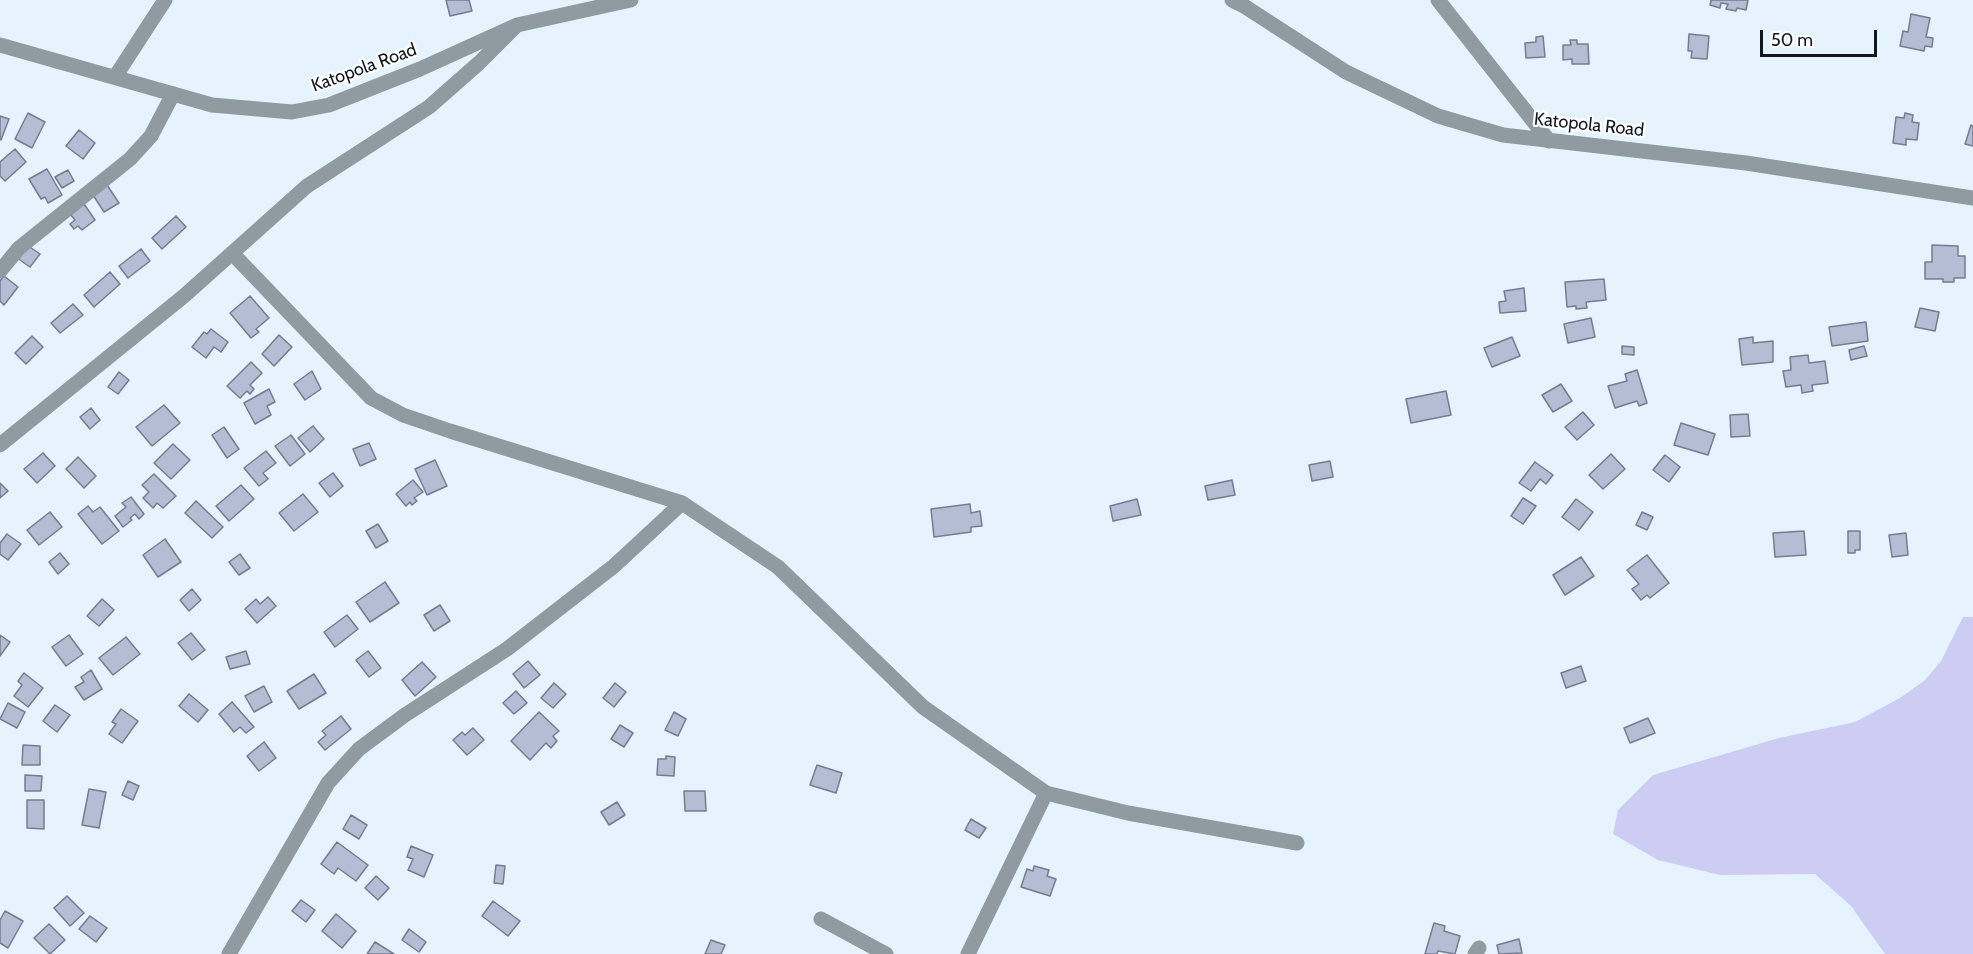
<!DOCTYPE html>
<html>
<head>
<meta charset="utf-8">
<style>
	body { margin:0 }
	#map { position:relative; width:1973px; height:954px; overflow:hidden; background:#e5f3fe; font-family:Cabin,sans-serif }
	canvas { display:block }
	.scale { position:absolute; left:1760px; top:30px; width:117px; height:27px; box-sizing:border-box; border:3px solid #10181e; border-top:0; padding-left:8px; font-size:18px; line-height:21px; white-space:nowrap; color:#10181e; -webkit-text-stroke:4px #fefefe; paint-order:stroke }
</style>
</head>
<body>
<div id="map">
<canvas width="1973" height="954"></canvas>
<div class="scale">50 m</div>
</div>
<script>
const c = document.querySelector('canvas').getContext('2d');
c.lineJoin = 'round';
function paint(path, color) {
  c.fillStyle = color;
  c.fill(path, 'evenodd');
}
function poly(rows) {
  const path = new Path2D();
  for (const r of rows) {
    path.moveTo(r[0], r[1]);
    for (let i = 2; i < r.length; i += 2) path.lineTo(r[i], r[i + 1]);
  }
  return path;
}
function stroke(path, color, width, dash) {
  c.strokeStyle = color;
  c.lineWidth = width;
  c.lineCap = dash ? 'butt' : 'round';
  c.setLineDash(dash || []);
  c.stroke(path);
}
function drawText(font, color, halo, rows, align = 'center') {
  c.font = font + ' Cabin,sans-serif';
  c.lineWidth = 4.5;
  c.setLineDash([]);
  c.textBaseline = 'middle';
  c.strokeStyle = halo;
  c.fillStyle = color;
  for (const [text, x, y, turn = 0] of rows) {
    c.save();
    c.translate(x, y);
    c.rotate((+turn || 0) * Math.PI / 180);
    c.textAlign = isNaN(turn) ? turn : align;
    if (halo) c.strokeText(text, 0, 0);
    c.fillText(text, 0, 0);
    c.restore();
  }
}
const green = poly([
	[1963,617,1973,617,1973,954,1885,954,1851,906,1815,874,1720,875,1658,860,1613,834,1618,810,1653,775,1779,738,1855,722,1900,698,1925,680,1941,661]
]);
const building = poly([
	[446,0,469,0,472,11,450,16,446,0],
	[1711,0,1748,0,1746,10,1737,8,1736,11,1726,9,1728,4,1721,3,1720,8,1710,5,1711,0],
	[1911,14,1930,18,1926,37,1933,38,1932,47,1925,46,1924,51,1900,46,1903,31,1908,32,1911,14],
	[1689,34,1709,36,1707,59,1691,58,1692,51,1688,51,1689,34],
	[1543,36,1545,57,1526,58,1525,43,1536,42,1536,37,1543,36],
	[1570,40,1577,40,1577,44,1588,44,1589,64,1572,64,1572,59,1563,60,1563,45,1571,45,1570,40],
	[28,113,45,122,32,148,15,139,28,113],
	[1905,113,1913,115,1912,122,1919,123,1917,140,1906,139,1906,145,1893,143,1896,117,1904,118,1905,113],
	[0,116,9,119,1,140,0,139,0,116],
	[1971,125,1973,126,1973,146,1965,144,1971,125],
	[79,130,95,143,83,159,66,146,79,130],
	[15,149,26,162,5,181,0,176,0,162,15,149],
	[47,169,62,195,48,203,45,197,41,199,29,179,47,169],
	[68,170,74,181,62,188,55,177,68,170],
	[107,185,119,203,104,212,93,195,107,185],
	[84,204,95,220,82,230,78,226,74,229,70,224,75,220,70,214,84,204],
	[176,216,186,227,162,249,152,238,176,216],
	[27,245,40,254,30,267,17,258,27,245],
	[1932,245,1958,246,1958,256,1965,256,1965,278,1954,278,1954,282,1943,282,1943,279,1925,279,1925,262,1932,262,1932,245],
	[141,249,150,261,128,278,119,266,141,249],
	[110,272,120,284,94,307,84,295,110,272],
	[4,276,18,287,4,305,0,301,0,281,4,276],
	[1604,279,1606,300,1586,302,1587,308,1576,309,1576,306,1567,307,1565,282,1604,279],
	[1524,288,1526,311,1500,313,1499,302,1506,301,1504,291,1524,288],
	[250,296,269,318,256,329,259,332,251,338,230,313,250,296],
	[73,304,83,315,60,333,51,323,73,304],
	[1920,308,1939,312,1935,331,1915,327,1920,308],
	[1591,318,1595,337,1568,343,1564,324,1591,318],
	[1866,322,1868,341,1832,346,1829,327,1866,322],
	[211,329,228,342,221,352,214,347,206,358,192,347,204,332,207,334,211,329],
	[279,335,292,347,274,366,262,354,279,335],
	[32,336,43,347,26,364,15,353,32,336],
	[1512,337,1520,356,1492,367,1484,348,1512,337],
	[1753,337,1753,343,1773,341,1773,362,1742,365,1739,339,1753,337],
	[1622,346,1634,347,1634,355,1622,354,1622,346],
	[1864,346,1867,356,1851,360,1849,350,1864,346],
	[1808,355,1809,363,1825,361,1828,383,1812,385,1813,391,1802,393,1801,385,1786,387,1783,371,1791,370,1790,357,1808,355],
	[251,362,262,373,250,385,254,389,250,394,247,391,240,398,227,386,251,362],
	[1637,370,1647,403,1639,406,1637,401,1615,408,1608,386,1627,381,1625,374,1637,370],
	[312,371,321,389,305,400,294,384,312,371],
	[119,372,129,380,118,394,108,387,119,372],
	[1561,384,1572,401,1553,412,1542,395,1561,384],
	[269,389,275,402,267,406,271,415,255,424,244,403,269,389],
	[1446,391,1451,415,1411,423,1406,399,1446,391],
	[164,405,180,423,152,446,136,427,164,405],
	[91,408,100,420,90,429,80,417,91,408],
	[1583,412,1594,425,1577,440,1565,427,1583,412],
	[1748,414,1750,436,1731,437,1730,415,1748,414],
	[1681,423,1715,434,1708,455,1674,445,1681,423],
	[313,426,324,439,310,452,298,438,313,426],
	[224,427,239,449,227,458,212,435,224,427],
	[291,435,305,454,290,466,275,446,291,435],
	[369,443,376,459,360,466,353,449,369,443],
	[173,444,190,460,171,479,154,463,173,444],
	[266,451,276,463,263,473,268,479,259,486,244,468,266,451],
	[43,453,55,466,37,483,24,469,43,453],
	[1611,454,1625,469,1603,489,1589,475,1611,454],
	[1665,455,1680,467,1669,482,1653,470,1665,455],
	[78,457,96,476,84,488,66,469,78,457],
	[435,460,447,486,427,495,415,469,435,460],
	[1330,461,1333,477,1312,481,1309,465,1330,461],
	[1535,462,1553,475,1546,484,1540,479,1531,491,1519,483,1535,462],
	[333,473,343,486,330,497,319,483,333,473],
	[154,474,176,496,163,508,157,503,153,508,143,498,149,492,142,485,154,474],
	[413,480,423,492,414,498,417,501,412,505,410,502,406,506,396,494,413,480],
	[1232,480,1235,495,1208,500,1205,486,1232,480],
	[0,483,8,491,0,498,0,483],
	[241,485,254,499,229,521,216,506,241,485],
	[303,494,318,512,294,531,279,513,303,494],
	[131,497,144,514,139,519,135,514,130,518,132,520,123,527,115,516,126,507,122,503,131,497],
	[1523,498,1536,506,1523,524,1511,516,1523,498],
	[1137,499,1141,515,1113,521,1110,506,1137,499],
	[1576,499,1593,512,1579,530,1562,517,1576,499],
	[196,501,223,527,212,538,185,513,196,501],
	[970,504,971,513,980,511,982,526,971,527,971,532,934,537,931,509,970,504],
	[88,506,93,512,100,507,119,531,102,544,78,514,88,506],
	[50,512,62,527,39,545,27,530,50,512],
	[1642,512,1653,517,1647,530,1636,525,1642,512],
	[378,524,388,541,376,548,366,531,378,524],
	[1804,531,1806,555,1775,557,1773,533,1804,531],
	[1848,531,1860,531,1860,550,1855,550,1855,553,1848,553,1848,531],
	[1906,533,1908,555,1892,557,1889,535,1906,533],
	[7,534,21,544,8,560,0,554,0,543,7,534],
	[165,539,181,562,158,577,143,555,165,539],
	[60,553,69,564,58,574,49,562,60,553],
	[240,554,250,568,239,575,229,562,240,554],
	[1647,555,1669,583,1650,598,1647,595,1641,600,1632,589,1639,584,1627,570,1647,555],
	[1581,557,1594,576,1565,595,1553,575,1581,557],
	[385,582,399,603,370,622,356,602,385,582],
	[192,589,201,600,189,611,180,600,192,589],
	[268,597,276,606,257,623,245,609,256,599,260,604,268,597],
	[102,599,114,610,99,626,87,616,102,599],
	[440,605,450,621,434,631,424,615,440,605],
	[347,615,358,629,335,647,324,632,347,615],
	[191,633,205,650,192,660,178,643,191,633],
	[0,635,10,642,0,656,0,635],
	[69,635,83,654,66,666,52,647,69,635],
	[126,637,140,654,113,675,99,658,126,637],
	[246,651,250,664,230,669,226,657,246,651],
	[368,651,381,668,369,677,356,660,368,651],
	[528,661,540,675,524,688,513,674,528,661],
	[422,662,436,677,415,696,402,680,422,662],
	[1581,666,1586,681,1566,688,1561,673,1581,666],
	[91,670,102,689,84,700,75,687,84,682,81,677,91,670],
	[24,673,43,688,28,707,14,696,22,685,18,681,24,673],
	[314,674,326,693,299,709,287,691,314,674],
	[554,683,566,694,553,708,541,698,554,683],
	[615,683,626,692,614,707,603,698,615,683],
	[264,686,272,702,254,712,245,696,264,686],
	[516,691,527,703,514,714,503,703,516,691],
	[189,694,208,710,198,722,179,706,189,694],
	[232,702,254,727,246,733,240,727,234,732,219,714,232,702],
	[8,703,25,712,17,728,0,719,8,703],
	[55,705,70,715,57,732,43,721,55,705],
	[121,709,138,721,122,743,109,734,116,724,112,722,121,709],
	[539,712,559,731,553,736,557,741,551,748,546,743,530,760,511,741,539,712],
	[674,712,686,719,678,736,665,730,674,712],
	[341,716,351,729,325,750,318,742,326,735,322,731,341,716],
	[1648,718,1655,733,1630,743,1624,728,1648,718],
	[620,725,633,733,624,747,611,739,620,725],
	[473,728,484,740,467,755,453,740,462,732,465,735,473,728],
	[264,742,276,758,259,771,247,756,264,742],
	[23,745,40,746,40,765,22,765,23,745],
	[666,756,675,757,674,776,657,775,658,759,666,759,666,756],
	[817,765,842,773,836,793,810,785,817,765],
	[25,775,42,776,41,791,25,791,25,775],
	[128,781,139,786,133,800,122,795,128,781],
	[89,789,106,792,99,828,82,825,89,789],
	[684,791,705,791,706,811,685,811,684,791],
	[27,800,44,800,44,829,27,828,27,800],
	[617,802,625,815,609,825,601,812,617,802],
	[351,815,367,825,359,839,343,829,351,815],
	[971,819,986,828,979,838,965,830,971,819],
	[337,842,368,865,356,881,338,868,334,874,321,864,337,842],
	[411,846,433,855,424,877,408,870,413,859,407,857,411,846],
	[496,865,505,866,503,884,494,883,496,865],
	[1034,866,1049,870,1047,876,1056,879,1050,896,1021,887,1027,869,1033,871,1034,866],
	[376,876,389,888,378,900,365,888,376,876],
	[67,896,84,913,70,926,54,908,67,896],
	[301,900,315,910,306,922,292,911,301,900],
	[493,901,520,921,508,936,482,916,493,901],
	[5,911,23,921,8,948,0,943,0,920,5,911],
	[336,914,356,931,342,948,322,931,336,914],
	[90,916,107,928,96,942,79,929,90,916],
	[1434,923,1445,926,1444,931,1460,936,1455,954,1438,951,1437,954,1425,954,1434,923],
	[49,924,65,940,50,954,34,938,49,924],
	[409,929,426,942,419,952,402,940,409,929],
	[1519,939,1522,953,1499,954,1497,945,1519,939],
	[711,940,725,945,721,954,705,954,711,940],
	[375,942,394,954,367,954,375,942]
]);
const minor = poly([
	[115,77,165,0],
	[232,253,371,398,403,415,450,431,682,503,778,567,923,707,1046,793,1128,813,1297,843],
	[0,271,19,248,130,159,151,136,173,94],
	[0,445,184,296,307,186,429,107,479,63,516,26],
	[821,919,886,954],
	[229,954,328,783,359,749,405,715,507,649,614,566,682,503],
	[968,954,1046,793],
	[1475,954,1479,948]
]);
const tertiary = poly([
	[1232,0,1244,6,1346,72,1438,116,1503,135,1746,163,1973,198],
	[1438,0,1549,141],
	[0,45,212,105,292,112,329,105,420,69,517,25,631,0]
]);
const streetNames = [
	["Katopola Road",364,68,-20],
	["Katopola Road",1589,125,6]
];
paint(green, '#cdcdf4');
paint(building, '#b2bed4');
stroke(building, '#737d92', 1.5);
stroke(minor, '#8f9ba0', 15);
stroke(tertiary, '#8f9ba0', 15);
drawText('18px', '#10181e', '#fefefe', streetNames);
</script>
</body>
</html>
